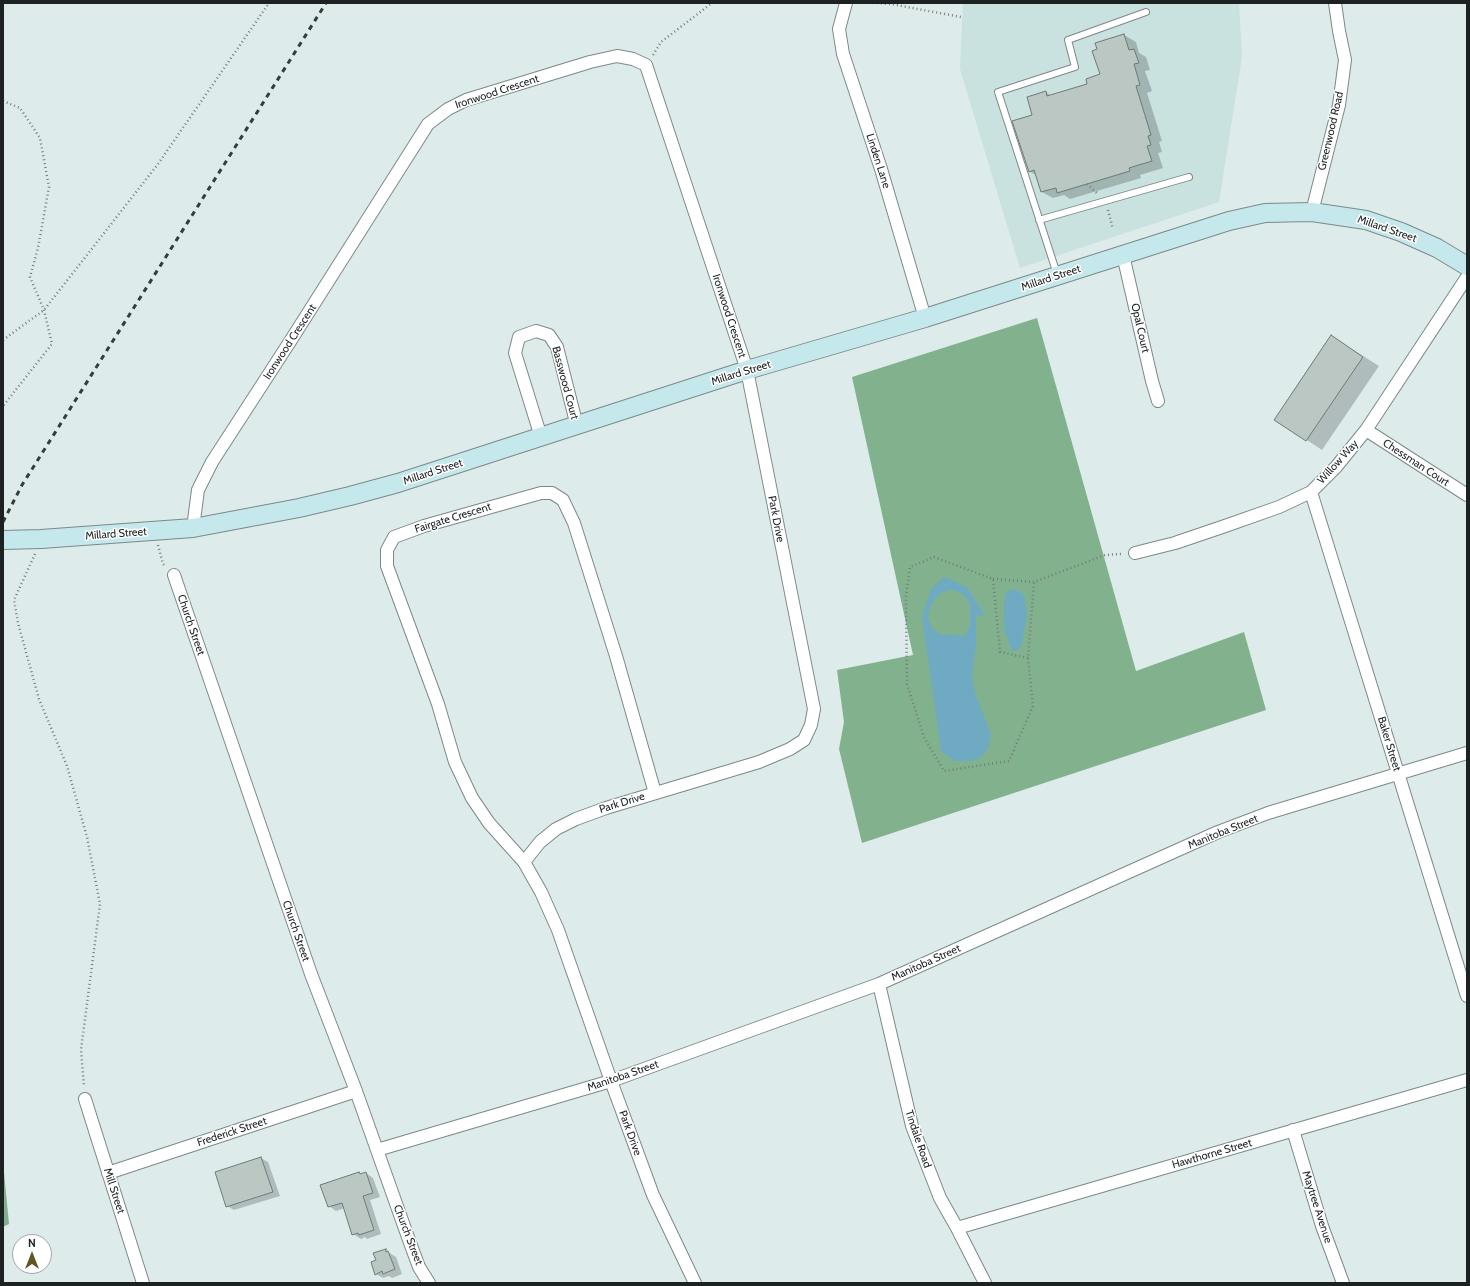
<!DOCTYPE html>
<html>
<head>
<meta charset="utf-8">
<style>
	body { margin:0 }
	#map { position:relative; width:1470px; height:1286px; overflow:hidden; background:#ddecea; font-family:Cabin,sans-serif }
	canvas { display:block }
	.frame { position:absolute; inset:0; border:4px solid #1c2121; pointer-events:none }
	.north { position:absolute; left:12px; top:1234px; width:40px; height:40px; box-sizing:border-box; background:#fff; border:1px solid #a4a6a6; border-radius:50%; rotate:0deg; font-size:11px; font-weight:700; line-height:16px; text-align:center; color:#1c2121 }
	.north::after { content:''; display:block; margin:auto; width:14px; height:18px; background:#615622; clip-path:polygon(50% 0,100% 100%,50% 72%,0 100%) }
</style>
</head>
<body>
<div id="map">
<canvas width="1470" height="1286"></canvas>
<div class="frame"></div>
<div class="north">N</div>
</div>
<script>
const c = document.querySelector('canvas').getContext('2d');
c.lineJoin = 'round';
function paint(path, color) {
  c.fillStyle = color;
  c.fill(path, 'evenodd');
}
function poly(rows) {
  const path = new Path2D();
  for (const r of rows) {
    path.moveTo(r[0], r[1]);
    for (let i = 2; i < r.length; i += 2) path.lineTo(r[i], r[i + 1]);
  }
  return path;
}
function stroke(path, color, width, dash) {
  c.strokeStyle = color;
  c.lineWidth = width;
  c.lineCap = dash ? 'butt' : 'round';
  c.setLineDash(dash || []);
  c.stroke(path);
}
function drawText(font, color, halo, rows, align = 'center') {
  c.font = font + ' Cabin,sans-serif';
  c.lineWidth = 3;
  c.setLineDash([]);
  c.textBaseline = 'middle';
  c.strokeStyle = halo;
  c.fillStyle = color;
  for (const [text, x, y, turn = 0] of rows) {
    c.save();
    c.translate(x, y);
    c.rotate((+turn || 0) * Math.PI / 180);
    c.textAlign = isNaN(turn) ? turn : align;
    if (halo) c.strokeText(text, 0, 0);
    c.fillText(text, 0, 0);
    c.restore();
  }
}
const built = poly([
	[963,3,1239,3,1242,57,1219,202,1020,268,960,69]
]);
const forest = poly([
	[1037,318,1136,671,1244,632,1266,710,862,843,839,749,844,722,837,670,913,655,852,377],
	[3,1162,9,1224,3,1227]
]);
const water = poly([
	[944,577,967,587,984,614,984,616,977,615,976,617,976,645,972,676,976,696,991,734,988,749,980,758,971,761,954,761,941,751,922,618,931,589],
	[950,590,957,591,966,597,970,606,970,626,964,636,940,634,932,628,928,619,929,611,934,600,941,593],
	[1014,589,1024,595,1027,614,1022,644,1016,651,1012,651,1005,632,1004,603,1006,592]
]);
const shadow = poly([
	[1124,35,1136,42,1139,53,1146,57,1150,70,1145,71,1152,91,1147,93,1162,141,1159,142,1162,152,1158,153,1163,168,1140,175,1141,178,1070,199,1064,195,1053,198,1042,192,1036,175,1029,171,1034,116,1046,92,1051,96,1088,84,1101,75],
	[1331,336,1379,366,1322,450,1275,419],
	[261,1158,268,1162,280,1196,234,1210,227,1206],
	[359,1173,362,1174,366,1173,373,1178,380,1197,370,1200,381,1234,367,1239,365,1237,361,1239,353,1234,345,1208,336,1211,329,1206],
	[385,1250,396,1257,402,1274,392,1278,389,1276,383,1278,376,1274,377,1261]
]);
const building = poly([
	[1124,34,1129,50,1134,49,1139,63,1134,64,1140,85,1136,86,1151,135,1148,136,1151,145,1147,146,1152,161,1129,168,1130,171,1057,193,1056,188,1041,192,1034,170,1029,172,1012,121,1032,115,1027,97,1046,91,1047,96,1087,84,1086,79,1100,74,1092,51,1097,49,1095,43,1124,34],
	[1331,335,1363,357,1306,441,1274,420,1331,335],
	[261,1157,273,1192,226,1207,215,1172,261,1157],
	[359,1172,360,1174,366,1172,373,1193,363,1196,374,1230,359,1235,358,1233,352,1235,342,1203,328,1207,320,1185,359,1172],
	[386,1249,386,1252,388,1251,395,1269,383,1274,382,1271,375,1275,371,1262,376,1260,373,1253,386,1249]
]);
const path = poly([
	[877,3,891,4,961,17],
	[653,55,661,42,712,3],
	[3,101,20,108,40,138,49,187,38,248,30,277,44,310,52,344,3,406],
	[1087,184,1097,193],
	[1108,210,1113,229],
	[3,340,44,310,158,164,269,3],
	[158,545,163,564,165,566],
	[35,554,14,600,18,623,39,699,67,766,87,837,100,904,81,1050,84,1086],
	[993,579,1034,582,1105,555,1122,554],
	[1028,658,1000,652,993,579,934,557,910,567,906,596,907,684,924,737,944,771,1009,761,1033,706,1028,658,1034,582]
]);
const lane = poly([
	[1039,220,1189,177],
	[1057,274,998,92,1075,67,1068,40,1146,12]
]);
const street = poly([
	[846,3,839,29,843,54,881,169,925,318],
	[1312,212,1339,105,1345,60,1339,31,1335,3],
	[1123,255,1152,381,1158,401],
	[1366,430,1467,495],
	[541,437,515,353,519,337,536,331,549,335,557,347,577,426],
	[1311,492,1467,996],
	[193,528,198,490,212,462,291,340,428,124,448,109,466,100,590,62,617,56,633,59,646,65,747,370,814,709,811,725,804,740,790,749,759,762,606,808,576,819,556,829,540,842,524,862,541,892,558,930,611,1081,653,1195,695,1283],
	[1135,553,1175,543,1225,526,1279,507,1311,492,1336,467,1366,430,1467,277],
	[174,575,311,974,356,1091,409,1240,419,1267,429,1283],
	[524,862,489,823,472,798,455,762,438,704,387,566,387,550,394,537,424,526,541,493,552,493,563,500,574,523,616,656,655,793],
	[879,984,912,1126,940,1198,957,1228,985,1283],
	[85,1099,143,1283],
	[1293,1130,1322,1226,1343,1283],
	[377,1150,611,1081,879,984,1218,832,1268,813,1467,753],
	[108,1173,356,1091],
	[957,1228,1467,1080]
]);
const secondary = poly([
	[3,540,41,539,193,528,299,508,350,496,398,483,747,370,925,318,1229,221,1265,213,1312,212,1366,220,1401,232,1437,248,1467,266]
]);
const rail = poly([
	[3,522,22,485,326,3]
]);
const streetNames = [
	["Ironwood Crescent",497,92,-18],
	["Greenwood Road",1331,131,-77],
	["Linden Lane",878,161,72],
	["Millard Street",1387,229,19],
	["Millard Street",1051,278,-18],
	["Ironwood Crescent",729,316,72],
	["Opal Court",1140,328,77],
	["Ironwood Crescent",290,342,-57],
	["Millard Street",741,373,-17],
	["Basswood Court",565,383,75],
	["Willow Way",1338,462,-48],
	["Chessman Court",1416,463,33],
	["Millard Street",433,472,-18],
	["Fairgate Crescent",453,518,-17],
	["Park Drive",776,519,79],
	["Millard Street",116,534,-4],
	["Church Street",191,625,71],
	["Baker Street",1389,744,73],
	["Park Drive",622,803,-17],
	["Manitoba Street",1223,832,-22],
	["Church Street",296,931,71],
	["Manitoba Street",926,963,-24],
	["Manitoba Street",623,1076,-19],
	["Frederick Street",232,1132,-18],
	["Park Drive",630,1133,70],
	["Tindale Road",918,1139,71],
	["Hawthorne Street",1212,1154,-16],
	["Mill Street",114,1191,72],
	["Maytree Avenue",1317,1207,72],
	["Church Street",408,1235,69]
];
paint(built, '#c9e1df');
paint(forest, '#82b18e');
paint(water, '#6eaac2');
paint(shadow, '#0003');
paint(building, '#bac7c2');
stroke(building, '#6e7a75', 1);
stroke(lane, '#7c8988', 8);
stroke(street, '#7c8988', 14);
stroke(secondary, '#7c8988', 20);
stroke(path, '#747e7d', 2.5, [1, 3]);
stroke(lane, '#fff', 6);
stroke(street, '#fff', 12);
stroke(secondary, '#c5e8ed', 18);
stroke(rail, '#353c3b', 3, [5, 5]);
drawText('11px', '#1c2121', '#fff', streetNames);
</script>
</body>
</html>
